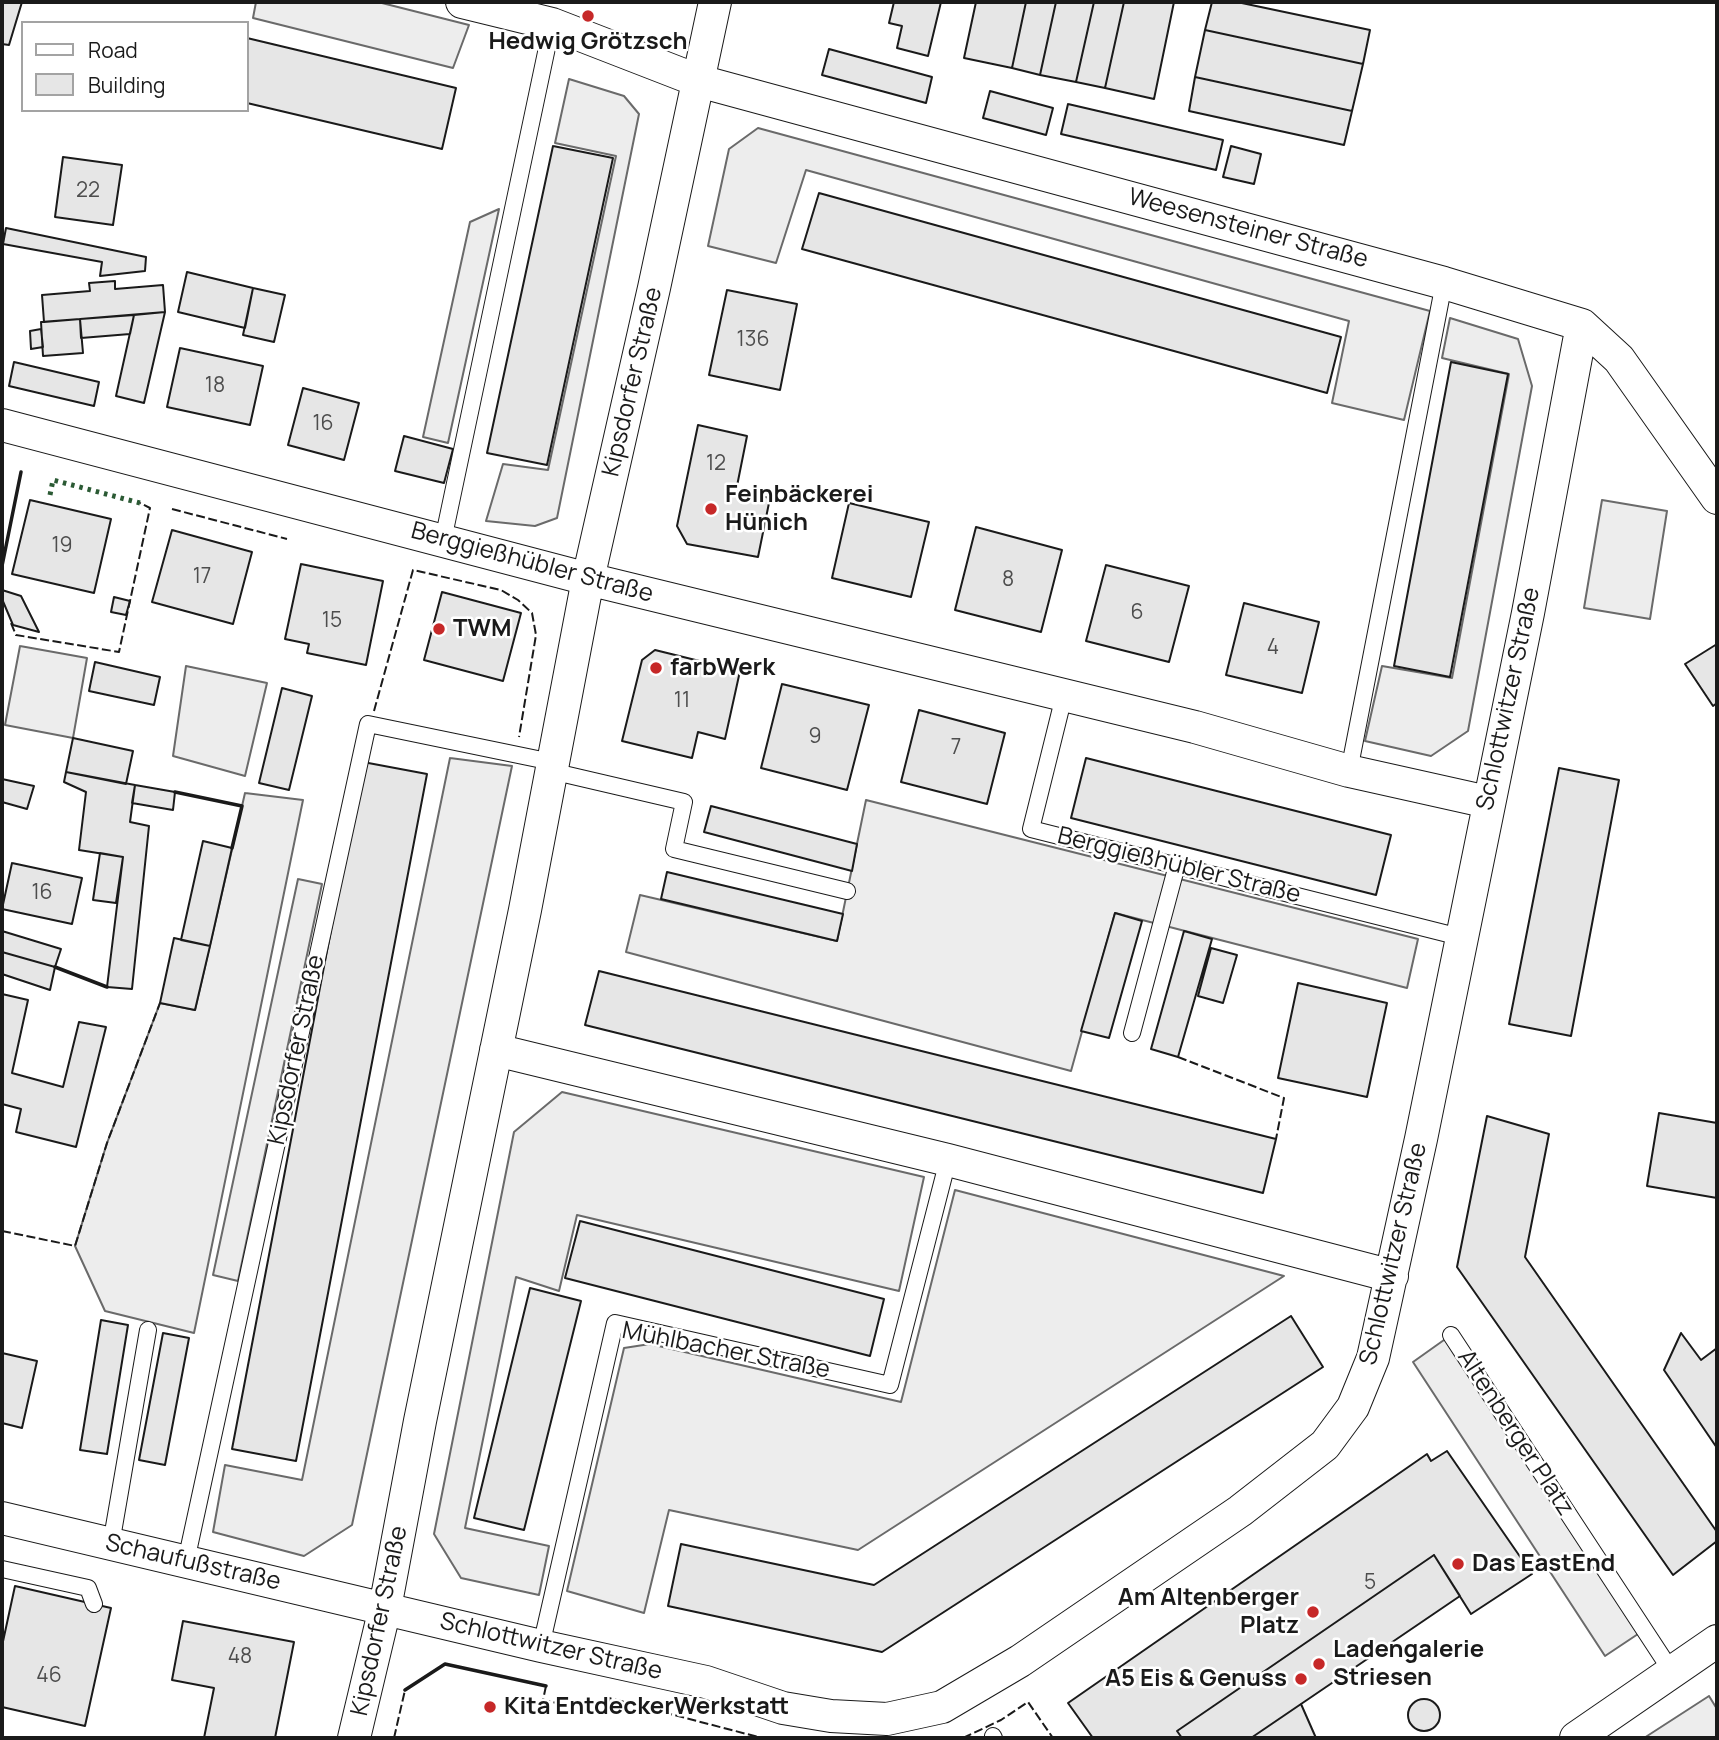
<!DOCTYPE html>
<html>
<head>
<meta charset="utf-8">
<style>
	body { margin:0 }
	#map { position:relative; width:1719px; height:1740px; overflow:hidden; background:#fff; font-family:Manrope,sans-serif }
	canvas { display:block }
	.frame { position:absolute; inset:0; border:4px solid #1a1a1a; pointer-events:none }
	.legend { position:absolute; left:21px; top:21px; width:228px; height:91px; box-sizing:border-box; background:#fff; border:2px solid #a3a3a3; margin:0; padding:9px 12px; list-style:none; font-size:21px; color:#1a1a1a }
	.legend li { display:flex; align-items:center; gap:14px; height:35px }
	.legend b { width:35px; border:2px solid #a3a3a3 }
</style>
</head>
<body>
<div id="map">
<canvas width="1719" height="1740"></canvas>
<div class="frame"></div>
<ul class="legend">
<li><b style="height:9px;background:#fff"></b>Road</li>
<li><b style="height:19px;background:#e6e6e6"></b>Building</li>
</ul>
</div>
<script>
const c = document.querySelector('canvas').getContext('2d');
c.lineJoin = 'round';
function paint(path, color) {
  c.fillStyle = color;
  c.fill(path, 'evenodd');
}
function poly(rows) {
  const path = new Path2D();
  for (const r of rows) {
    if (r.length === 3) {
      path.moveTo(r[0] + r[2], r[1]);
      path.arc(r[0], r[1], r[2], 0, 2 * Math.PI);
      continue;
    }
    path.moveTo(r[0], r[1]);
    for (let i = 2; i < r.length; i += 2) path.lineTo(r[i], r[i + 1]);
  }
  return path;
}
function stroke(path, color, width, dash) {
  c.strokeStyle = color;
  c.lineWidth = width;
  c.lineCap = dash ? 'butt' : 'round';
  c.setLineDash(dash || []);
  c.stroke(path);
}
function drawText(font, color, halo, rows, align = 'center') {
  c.font = font + ' Manrope,sans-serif';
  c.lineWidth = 5;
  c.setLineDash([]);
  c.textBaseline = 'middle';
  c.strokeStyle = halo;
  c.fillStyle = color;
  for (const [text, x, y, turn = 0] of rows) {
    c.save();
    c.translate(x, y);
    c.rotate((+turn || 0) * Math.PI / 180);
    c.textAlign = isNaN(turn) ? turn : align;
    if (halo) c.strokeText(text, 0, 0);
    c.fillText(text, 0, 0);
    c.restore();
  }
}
const built = poly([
	[256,2,378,2,469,25,453,68,253,18,256,2],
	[569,79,624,96,639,114,557,518,535,526,486,521,503,464,548,470,616,156,555,143,569,79],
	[758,128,1430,311,1404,420,1332,403,1349,321,806,170,776,263,708,246,729,149,758,128],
	[499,209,448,443,423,437,470,222,499,209],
	[1450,318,1518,339,1532,386,1468,731,1431,756,1365,741,1382,666,1452,678,1509,374,1442,358,1450,318],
	[1602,500,1667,511,1650,619,1584,608,1602,500],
	[20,646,87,658,73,738,5,725,20,646],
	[186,666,267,683,245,776,173,756,186,666],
	[450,758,512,766,352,1525,304,1556,213,1532,225,1465,302,1480,450,758],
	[245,793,303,800,194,1333,105,1311,75,1246,107,1143,160,1003,195,1010,245,793],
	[866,800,1418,939,1407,988,1115,913,1071,1071,626,952,640,895,837,941,866,800],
	[298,879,322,884,238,1281,213,1275,298,879],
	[562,1092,924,1177,899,1291,577,1215,559,1291,516,1277,465,1528,549,1546,539,1595,461,1578,434,1534,514,1132,562,1092],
	[955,1190,1284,1276,858,1550,669,1510,644,1613,567,1591,624,1348,650,1344,901,1402,955,1190],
	[1451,1335,1644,1630,1605,1656,1413,1362,1451,1335],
	[1709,1696,1717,1709,1717,1738,1644,1738,1709,1696]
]);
const building = poly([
	[2,2,22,2,9,45,2,44,2,2],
	[894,2,941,2,928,56,897,48,902,26,889,23,894,2],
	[976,2,1026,2,1012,68,964,58,976,2],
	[1026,2,1056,2,1040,75,1012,68,1026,2],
	[1056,2,1094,2,1076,82,1040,75,1056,2],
	[1094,2,1124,2,1105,88,1076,82,1094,2],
	[1124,2,1174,2,1154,99,1105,88,1124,2],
	[1212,2,1237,2,1370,30,1363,64,1205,30,1212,2],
	[1205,30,1363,64,1352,111,1195,77,1205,30],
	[247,38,456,88,442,149,247,103,247,38],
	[829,49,932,77,926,103,822,75,829,49],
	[1195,77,1352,111,1344,145,1189,111,1195,77],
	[990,91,1053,108,1046,135,983,118,990,91],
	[1068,104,1223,140,1216,170,1061,134,1068,104],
	[553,146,613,158,547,465,487,453,553,146],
	[1231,146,1261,154,1254,184,1223,177,1231,146],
	[63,157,122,165,113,225,55,217,63,157],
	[819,193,1341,337,1327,393,802,249,819,193],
	[6,228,146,257,145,271,100,276,102,262,3,244,6,228],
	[187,272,253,288,245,328,178,312,187,272],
	[115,281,115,289,163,285,165,312,44,322,42,295,90,291,89,283,115,281],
	[253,288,285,295,274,342,243,335,253,288],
	[727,290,797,304,780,390,709,375,727,290],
	[165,312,144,403,116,396,134,315,165,312],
	[134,315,130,334,81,338,80,319,134,315],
	[80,319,83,353,43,356,41,322,80,319],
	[41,329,43,347,31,349,30,331,41,329],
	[180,348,263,366,250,425,167,407,180,348],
	[14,362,99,382,94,406,9,386,14,362],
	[1451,362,1508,374,1450,677,1394,666,1451,362],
	[303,388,359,403,344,460,288,445,303,388],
	[698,425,747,436,736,491,770,498,758,557,687,544,677,526,698,425],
	[404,436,453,449,444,483,395,471,404,436],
	[30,500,111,519,94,593,12,574,30,500],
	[849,503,929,522,911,597,832,578,849,503],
	[976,527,1062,550,1041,632,955,610,976,527],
	[172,530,252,552,233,624,152,602,172,530],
	[301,564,383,581,366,665,307,653,309,644,285,639,301,564],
	[1106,565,1189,586,1169,662,1086,641,1106,565],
	[2,590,21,596,39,632,13,625,2,599,2,590],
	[442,592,521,613,503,681,424,660,442,592],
	[114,597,130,601,126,615,111,612,114,597],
	[1244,603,1319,622,1302,693,1226,675,1244,603],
	[1717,644,1717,703,1713,706,1685,664,1717,644],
	[655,650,740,671,725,739,698,732,692,758,622,741,642,660,655,650],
	[95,662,160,677,154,705,89,691,95,662],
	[782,684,869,705,847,790,761,768,782,684],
	[282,688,312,696,289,790,259,783,282,688],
	[919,710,1005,733,987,804,901,782,919,710],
	[73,738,133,751,126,784,66,772,73,738],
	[1086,758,1391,835,1376,895,1071,818,1086,758],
	[363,762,427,774,296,1461,232,1449,363,762],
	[1559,768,1619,780,1571,1036,1509,1024,1559,768],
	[66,772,135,785,130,822,149,826,132,989,107,987,123,857,79,850,86,792,64,782,66,772],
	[2,779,34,786,27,809,2,802,2,779],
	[135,785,175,792,173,810,132,803,135,785],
	[711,806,857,844,852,871,704,832,711,806],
	[203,841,232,848,210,946,181,940,203,841],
	[100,853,123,857,116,903,93,900,100,853],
	[12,863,82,878,72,924,2,909,12,863],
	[667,872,843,914,837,941,661,899,667,872],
	[1115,913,1142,921,1109,1038,1081,1031,1115,913],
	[2,931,61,949,55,967,2,952,2,931],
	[1184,931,1212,939,1178,1057,1151,1049,1184,931],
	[174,938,210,946,195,1010,160,1003,174,938],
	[1211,948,1237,955,1223,1003,1198,996,1211,948],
	[2,952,55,967,50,990,2,974,2,952],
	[599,971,1276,1139,1263,1193,585,1025,599,971],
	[1298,983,1387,1003,1367,1097,1278,1078,1298,983],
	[2,994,28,1000,12,1073,63,1087,79,1022,106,1027,76,1147,16,1132,21,1109,2,1104,2,994],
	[1659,1113,1717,1123,1717,1198,1647,1186,1659,1113],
	[1487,1116,1549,1134,1525,1257,1717,1532,1717,1541,1673,1575,1457,1267,1487,1116],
	[580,1221,884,1299,870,1356,565,1278,580,1221],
	[530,1288,581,1301,524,1530,474,1518,530,1288],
	[1291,1316,1323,1367,882,1652,668,1606,681,1544,874,1585,1291,1316],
	[101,1320,128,1325,107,1454,80,1450,101,1320],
	[163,1333,189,1338,165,1465,139,1460,163,1333],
	[1681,1333,1701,1360,1717,1348,1717,1448,1664,1370,1681,1333],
	[2,1353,37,1361,22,1428,2,1423,2,1353],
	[1447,1451,1532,1574,1471,1614,1434,1555,1177,1731,1182,1738,1093,1738,1068,1703,1427,1454,1431,1461,1447,1451],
	[1434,1555,1460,1596,1251,1738,1182,1738,1177,1731,1434,1555],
	[15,1586,111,1608,85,1726,2,1707,2,1646,15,1586],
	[183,1621,294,1642,275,1738,204,1738,214,1688,172,1680,183,1621],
	[1424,1715,16],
	[1301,1704,1316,1738,1251,1738,1301,1704]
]);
const service = poly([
	[443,540,552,24],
	[1064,696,1031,829,1460,937],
	[551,771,684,802,674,849,847,891],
	[1349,771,1444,283],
	[1132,1033,1177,865],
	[1451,1335,1672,1672],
	[111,1544,148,1330],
	[186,1561,368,724,552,762],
	[2,1569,88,1588,94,1604],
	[541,1646,615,1323,890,1385,948,1160],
	[993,1736,994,1738]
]);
const minor = poly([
	[462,2,552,24,699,81,1444,283,1582,325,1619,359,1717,498],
	[2,425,588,579,1195,727,1349,771,1488,802],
	[496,1050,948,1160,1392,1276],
	[2,1518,541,1646,706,1682,783,1708,831,1716,887,1719,942,1707,1020,1661,1240,1511,1325,1445,1353,1407,1373,1358,1421,1139,1528,613,1582,325],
	[354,1738,385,1608,420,1421,525,910,588,579,654,288,715,2],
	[1576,1738,1717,1641]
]);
const hedge = poly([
	[50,495,53,480,140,503]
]);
const fence = poly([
	[172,509,287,539],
	[11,623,16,635,119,652,150,508,140,503],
	[374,711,413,570,501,590,518,600,532,613,536,635,519,737],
	[1178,1057,1284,1098,1276,1139],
	[2,1231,75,1246,107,1143,160,1003],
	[546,1686,543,1700,606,1713,609,1698,762,1738],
	[394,1738,405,1690],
	[963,1738,1001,1720,1028,1702,1053,1738]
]);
const wall = poly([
	[2,566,21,472],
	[175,792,242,806,232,848],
	[55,967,107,987],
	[405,1690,445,1664,546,1686]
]);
const markers = [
	[588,16,7,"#c62828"],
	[711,509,7,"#c62828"],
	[439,629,7,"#c62828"],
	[656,668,7,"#c62828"],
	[1458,1564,7,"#c62828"],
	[1313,1612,7,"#c62828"],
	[1319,1664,7,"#c62828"],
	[1301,1679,7,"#c62828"],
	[490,1707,7,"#c62828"]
];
const numberNames = [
	["22",88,191],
	["136",753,340],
	["18",215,386],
	["16",323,424],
	["12",716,464],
	["19",62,546],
	["17",202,577],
	["8",1008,580],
	["6",1137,613],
	["15",332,621],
	["4",1273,648],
	["11",682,701],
	["9",815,737],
	["7",956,748],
	["16",42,893],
	["5",1370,1583],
	["48",240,1657],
	["46",49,1676]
];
const poiNames = [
	["Hedwig Grötzsch",588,42,"center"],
	["Feinbäckerei",725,495],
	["Hünich",725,523],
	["TWM",453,629],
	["farbWerk",670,668],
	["Das EastEnd",1472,1564],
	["Am Altenberger",1299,1598,"right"],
	["Platz",1299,1626,"right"],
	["Ladengalerie",1333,1650],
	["Striesen",1333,1678],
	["A5 Eis & Genuss",1287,1679,"right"],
	["Kita EntdeckerWerkstatt",504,1707]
];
const streetNames = [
	["Weesensteiner Straße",1248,229,15],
	["Kipsdorfer Straße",633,382,-77],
	["Berggießhübler Straße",532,563,15],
	["Schlottwitzer Straße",1509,699,-78],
	["Berggießhübler Straße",1179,866,14],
	["Kipsdorfer Straße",297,1050,-78],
	["Schlottwitzer Straße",1394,1254,-77],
	["Mühlbacher Straße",726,1351,11],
	["Altenberger Platz",1515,1433,57],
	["Schaufußstraße",193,1563,13],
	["Kipsdorfer Straße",380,1621,-78],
	["Schlottwitzer Straße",551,1647,13]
];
paint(built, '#ededed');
stroke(built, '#6a6a6a', 2);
paint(building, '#e6e6e6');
stroke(building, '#1a1a1a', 2);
stroke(service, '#1a1a1a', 18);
stroke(minor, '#1a1a1a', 34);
stroke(service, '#fff', 16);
stroke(minor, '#fff', 32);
stroke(hedge, '#2b5a34', 5, [3.5, 5]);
stroke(fence, '#1a1a1a', 2, [9, 3.5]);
stroke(wall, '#1a1a1a', 3.5);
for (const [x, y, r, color] of markers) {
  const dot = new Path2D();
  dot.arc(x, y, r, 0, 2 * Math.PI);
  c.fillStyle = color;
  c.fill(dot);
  stroke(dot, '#fff', 2.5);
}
drawText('21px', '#4d4d4d', null, numberNames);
drawText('bold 24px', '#1a1a1a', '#fff', poiNames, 'left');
drawText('24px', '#1a1a1a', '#fff', streetNames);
</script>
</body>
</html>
